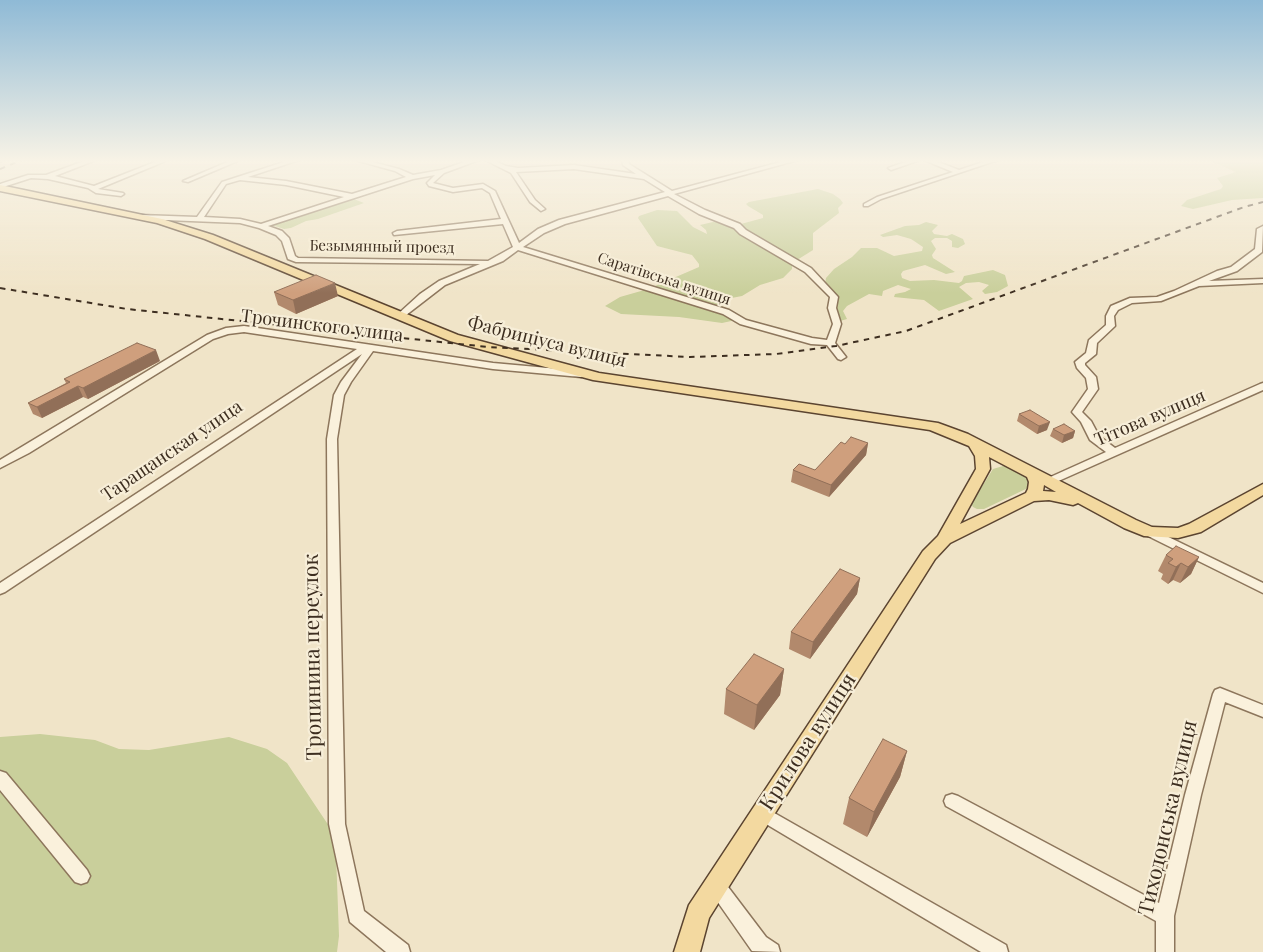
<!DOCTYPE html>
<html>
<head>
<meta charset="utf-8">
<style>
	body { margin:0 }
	canvas { display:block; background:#f0e4c8 }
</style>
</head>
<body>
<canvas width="1263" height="952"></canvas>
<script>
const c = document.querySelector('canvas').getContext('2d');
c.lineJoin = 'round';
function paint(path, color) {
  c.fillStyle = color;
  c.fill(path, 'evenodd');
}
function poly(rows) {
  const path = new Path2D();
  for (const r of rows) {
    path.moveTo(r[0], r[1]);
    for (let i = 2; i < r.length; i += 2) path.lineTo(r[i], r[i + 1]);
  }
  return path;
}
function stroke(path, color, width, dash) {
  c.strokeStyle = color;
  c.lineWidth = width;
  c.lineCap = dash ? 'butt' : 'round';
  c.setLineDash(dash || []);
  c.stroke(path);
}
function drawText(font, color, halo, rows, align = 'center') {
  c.font = font + ' "Playfair Display",serif';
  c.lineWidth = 4.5;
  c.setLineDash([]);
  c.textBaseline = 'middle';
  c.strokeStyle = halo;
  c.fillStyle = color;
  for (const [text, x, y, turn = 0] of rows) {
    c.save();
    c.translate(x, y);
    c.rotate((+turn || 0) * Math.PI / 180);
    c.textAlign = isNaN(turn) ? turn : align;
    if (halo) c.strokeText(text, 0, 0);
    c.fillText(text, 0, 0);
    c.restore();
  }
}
const green = poly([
	[1218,160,1263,160,1263,198,1232,200,1193,209,1181,206,1187,200,1221,189,1223,186,1217,178,1236,172,1212,162],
	[818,189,833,194,840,199,843,203,838,208,839,213,813,233,813,250,797,260,792,265,792,269,783,278,760,285,742,296,721,300,718,304,735,313,738,316,736,320,722,323,679,317,621,314,605,306,620,297,648,289,699,267,699,264,692,255,657,246,638,218,639,216,657,210,677,211,693,227,707,234,706,230,700,225,713,222,741,224,763,218,763,215,748,206,746,204,749,202],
	[351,198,364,203,318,219,306,221,291,228,284,229,272,225],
	[926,222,938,225,932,231,934,234,947,236,952,234,963,239,965,244,958,248,952,247,952,241,947,238,935,238,931,241,936,249,932,255,933,258,955,272,946,274,925,265,903,271,901,274,902,278,910,281,934,280,959,283,962,281,964,276,993,270,1005,275,1008,286,997,292,985,294,982,291,989,285,979,282,966,283,959,287,973,299,939,311,924,300,894,297,895,294,905,292,911,289,898,285,883,291,882,296,869,294,847,306,843,311,847,319,840,321,825,284,826,278,834,269,852,257,861,248,877,248,894,256,922,251,923,247,911,239,897,235,883,237,880,235,905,226,919,225],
	[1003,466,1012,467,1029,475,1030,487,984,509,977,509,973,507,971,504,993,469],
	[40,734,95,740,119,749,149,750,229,737,267,749,287,763,329,826,336,854,339,936,337,952,0,952,0,737]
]);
const minor = poly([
	[0,160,4,160,0,162,0,160],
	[87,160,96,160,55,176,94,186,160,160,168,160,98,189,123,193,124,194,121,196,96,193,88,188,48,179,31,178,0,188,0,184,28,175,46,175,87,160],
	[232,160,240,160,188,182,183,181,232,160],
	[290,160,299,160,248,177,286,181,352,194,406,177,395,171,355,160,365,160,399,169,413,175,441,170,470,160,479,160,444,173,433,183,453,188,483,184,495,191,519,243,538,229,559,220,665,192,644,179,574,169,516,172,535,200,545,209,541,211,530,202,511,173,485,160,493,160,506,166,518,168,574,165,636,174,623,165,622,160,628,160,629,164,672,191,788,160,798,160,674,194,705,210,740,224,746,230,811,268,838,297,836,308,841,324,835,343,846,357,841,360,838,359,827,345,811,344,740,324,723,314,518,250,503,261,445,285,401,319,398,318,398,314,420,294,439,281,480,264,296,262,288,259,282,241,276,235,259,228,240,223,141,219,137,217,141,215,197,217,222,182,290,160],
	[435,175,427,183,429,186,453,192,482,188,490,193,501,219,397,231,393,233,394,235,503,224,513,247,488,261,298,258,295,256,289,238,282,231,268,226,413,179,435,175],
	[240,180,286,185,344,197,261,224,240,219,204,217,226,184,240,180],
	[668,196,699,214,734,228,740,234,805,272,830,297,828,308,833,324,827,340,812,338,746,320,729,310,523,247,544,233,565,224,668,196],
	[911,160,920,160,891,170,888,168,911,160],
	[924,160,933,160,959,170,989,160,998,160,881,199,868,206,864,206,864,204,877,197,953,172,924,160],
	[1263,226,1262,252,1237,271,1209,281,1263,279,1263,283,1199,286,1161,301,1132,303,1118,310,1114,316,1115,326,1097,343,1096,354,1085,363,1085,365,1096,377,1098,389,1082,412,1091,421,1099,436,1115,448,1260,384,1263,383,1263,390,1054,483,1046,483,1044,481,1046,479,1106,452,1090,440,1081,422,1072,412,1088,389,1086,378,1077,368,1075,362,1086,353,1089,340,1106,325,1106,316,1111,306,1130,298,1157,297,1174,291,1217,271,1231,267,1255,249,1257,229,1263,226],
	[244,326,493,363,581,371,586,374,581,377,493,369,373,351,351,382,344,395,337,439,345,824,364,911,408,945,410,952,386,952,350,922,329,824,327,439,334,395,341,382,362,354,5,592,0,594,0,583,357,349,244,332,228,334,213,339,29,453,0,468,0,460,207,335,226,328,244,326],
	[1150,528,1263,583,1263,593,1146,535,1144,532,1150,528],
	[1220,688,1263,705,1263,717,1225,702,1201,795,1174,916,1174,952,1156,952,1156,921,946,806,944,801,946,796,952,794,958,796,1159,903,1185,795,1213,694,1215,690,1220,688],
	[0,771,6,773,87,870,90,876,87,882,81,884,75,882,0,790,0,771],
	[762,806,1006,945,1008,952,981,952,756,818,754,813,756,808,762,806],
	[716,877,722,879,766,937,778,945,780,952,752,951,710,891,707,885,710,879,716,877]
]);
const major = poly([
	[0,185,162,219,213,235,458,335,599,373,938,423,968,434,1136,520,1152,527,1178,528,1189,524,1263,484,1263,495,1201,532,1178,538,1144,536,1124,528,1078,503,1073,505,1049,500,1034,501,950,543,935,559,709,918,700,952,674,952,689,905,923,551,938,536,955,506,976,469,975,456,969,446,930,430,593,380,450,341,205,239,157,223,0,191,0,185],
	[989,457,1027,477,1029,482,1028,489,1026,493,960,524,990,469,989,457],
	[1044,485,1056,492,1043,491,1044,485]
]);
const rail = poly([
	[0,169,22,160],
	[0,288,127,309,488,347,690,357,776,354,836,346,906,331,1244,207,1263,202]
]);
const wall = poly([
	[274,292,338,296,296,314,278,305],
	[160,361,88,399,83,397,42,418,33,414,28,403,66,383,64,379],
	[1019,414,1047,430,1037,434,1017,421],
	[1053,429,1075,431,1073,438,1062,443,1050,436],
	[868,443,866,455,829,497,791,482,793,470,815,470,845,444],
	[1166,555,1199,557,1191,574,1180,583,1173,580,1168,584,1161,579,1163,574,1158,571],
	[860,578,857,594,810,659,789,649,791,632],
	[784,669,780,695,754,730,724,714,726,689],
	[907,751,900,777,867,837,843,824,849,798]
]);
const shadedWall = poly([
	[335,283,338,296,296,314,293,300],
	[156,350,160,361,88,399,83,388],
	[78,386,83,397,42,418,37,407],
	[1050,422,1047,430,1037,434,1039,426],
	[1075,431,1073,438,1062,443,1064,435],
	[868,443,866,455,829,497,831,485],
	[1199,557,1191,574,1180,583,1188,567],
	[1181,563,1173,580,1168,584,1176,567],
	[860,578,857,594,810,659,813,642],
	[784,669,780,695,754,730,757,705],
	[907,751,900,777,867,837,874,812]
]);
const building = poly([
	[316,275,335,283,293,300,274,292,316,275],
	[137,343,156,350,83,388,78,386,37,407,28,403,70,382,64,379,137,343],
	[1030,410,1050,422,1039,426,1019,414,1030,410],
	[1064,424,1075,431,1064,435,1053,429,1064,424],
	[851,437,868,443,831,485,793,470,799,464,815,470,841,442,845,444,851,437],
	[1176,546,1199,557,1188,567,1181,563,1176,567,1168,563,1173,559,1166,555,1176,546],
	[840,569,860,578,813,642,791,632,840,569],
	[754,654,784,669,757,705,726,689,754,654],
	[883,739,907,751,874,812,849,798,883,739]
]);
const farStreetnames = [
	["Безымянный проезд",382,247,1],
	["Саратівська вулиця",664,279,18]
];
const streetNames = [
	["Трочинского улица",322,326,7],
	["Фабриціуса вулиця",547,342,14],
	["Тітова вулиця",1150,418,-23],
	["Таращанская улица",172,451,-34]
];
const nearStreetnames = [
	["Тропинина переулок",313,657,-91],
	["Крилова вулиця",808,742,-57],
	["Тиходонська вулиця",1168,818,-77]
];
paint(green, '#c9cf9b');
stroke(minor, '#8d765c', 3);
stroke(major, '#5b4430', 3);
paint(minor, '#faf1dc');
paint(major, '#f3d9a0');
stroke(rail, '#3d2e20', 2, [5.5, 5.5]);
paint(wall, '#b2896c');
paint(shadedWall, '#916f58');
paint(building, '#cf9f7d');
stroke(building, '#916f58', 1);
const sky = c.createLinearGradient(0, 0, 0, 293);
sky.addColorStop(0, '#8fbad6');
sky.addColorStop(0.55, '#f8f3e6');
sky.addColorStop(1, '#f8f3e600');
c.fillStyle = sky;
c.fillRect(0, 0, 1263, 293);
drawText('15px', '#3d2e20', '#f7eed8', farStreetnames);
drawText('18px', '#3d2e20', '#f7eed8', streetNames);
drawText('21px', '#3d2e20', '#f7eed8', nearStreetnames);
</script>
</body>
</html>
